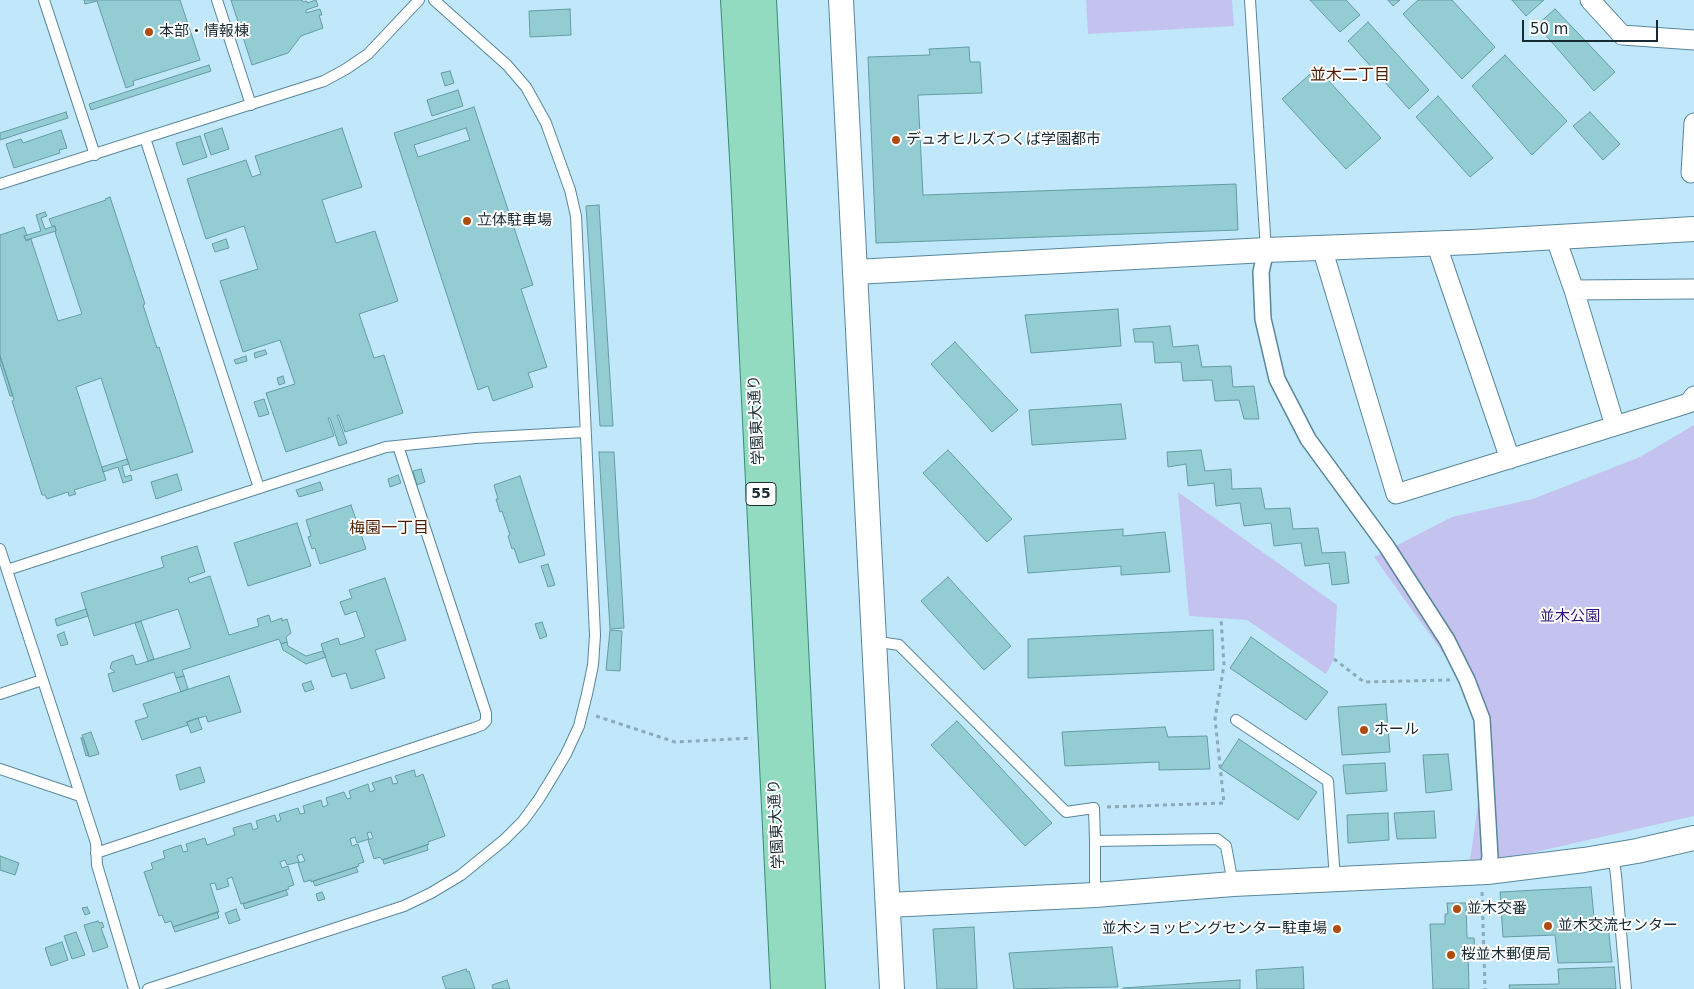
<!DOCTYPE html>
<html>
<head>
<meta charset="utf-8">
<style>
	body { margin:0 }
	#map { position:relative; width:1694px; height:989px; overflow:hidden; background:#c1e8fa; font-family:"DejaVu Sans",sans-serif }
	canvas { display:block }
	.scale { position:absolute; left:1522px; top:20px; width:136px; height:22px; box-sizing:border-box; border:2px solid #182b33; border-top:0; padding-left:6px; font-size:15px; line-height:18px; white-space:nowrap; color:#182b33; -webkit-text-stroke:4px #fff; paint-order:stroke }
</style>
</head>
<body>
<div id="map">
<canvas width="1694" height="989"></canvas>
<div class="scale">50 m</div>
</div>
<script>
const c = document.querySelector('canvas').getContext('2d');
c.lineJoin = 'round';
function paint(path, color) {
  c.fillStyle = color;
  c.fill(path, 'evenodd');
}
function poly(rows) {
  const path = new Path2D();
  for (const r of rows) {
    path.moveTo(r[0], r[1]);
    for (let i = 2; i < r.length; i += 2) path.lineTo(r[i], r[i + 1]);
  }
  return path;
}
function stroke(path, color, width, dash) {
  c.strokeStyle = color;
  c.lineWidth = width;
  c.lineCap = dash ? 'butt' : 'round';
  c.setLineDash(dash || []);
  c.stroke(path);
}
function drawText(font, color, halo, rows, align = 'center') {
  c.font = font + ' "DejaVu Sans","Noto Sans JP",sans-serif';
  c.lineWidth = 4;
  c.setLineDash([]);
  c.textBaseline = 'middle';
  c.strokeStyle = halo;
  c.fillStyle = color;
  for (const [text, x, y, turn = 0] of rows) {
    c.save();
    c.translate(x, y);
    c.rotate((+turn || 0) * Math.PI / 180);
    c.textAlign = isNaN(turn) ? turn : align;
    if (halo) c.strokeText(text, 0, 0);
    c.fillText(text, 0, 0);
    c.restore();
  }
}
const green = poly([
	[1086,0,1232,0,1234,26,1088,34],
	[1694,425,1694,816,1469,867,1487,742,1466,685,1374,557,1452,517,1533,499,1640,457],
	[1178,492,1337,605,1334,659,1326,674,1247,620,1189,616]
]);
const building = poly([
	[84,0,180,0,200,60,133,81,134,85,126,88,97,1,85,4,84,0],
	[231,0,302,0,303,2,307,1,307,3,316,0,318,6,306,10,306,13,320,9,322,15,319,15,323,28,301,36,288,53,252,65,231,0],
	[1310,0,1346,0,1360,15,1340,32,1310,0],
	[1388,0,1400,0,1393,6,1388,0],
	[1418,0,1452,0,1495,47,1462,79,1403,14,1418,0],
	[1512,0,1544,0,1526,16,1512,0],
	[570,9,571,35,530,37,529,11,570,9],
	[1555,9,1615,72,1594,91,1537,25,1555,9],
	[1368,22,1429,90,1409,109,1348,41,1368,22],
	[969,47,970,62,980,62,982,93,918,95,923,195,1236,184,1238,230,876,243,868,57,930,55,929,49,969,47],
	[1505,55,1567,121,1532,155,1472,86,1505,55],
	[209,65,211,71,91,110,89,104,209,65],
	[1317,68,1381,138,1346,169,1282,99,1317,68],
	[450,71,454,83,445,86,441,73,450,71],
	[458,90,463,106,432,116,427,100,458,90],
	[1438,96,1493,158,1470,177,1416,117,1438,96],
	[474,107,533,285,521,289,547,367,528,373,533,387,493,401,488,386,478,390,394,133,474,107],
	[466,128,470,140,418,157,414,145,466,128],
	[66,112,68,118,0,140,0,133,66,112],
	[1590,112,1620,144,1603,160,1573,126,1590,112],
	[222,128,229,149,211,155,204,134,222,128],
	[342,128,362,187,322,200,336,243,375,231,398,301,359,314,374,358,384,355,403,413,345,432,339,415,337,415,347,443,339,446,330,418,328,418,334,436,286,452,266,393,295,384,280,340,243,352,220,281,258,269,244,226,206,239,187,179,246,160,252,177,261,174,255,156,342,128],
	[61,130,67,148,59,150,60,153,14,168,6,144,21,139,23,143,61,130],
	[200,136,207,157,183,165,176,143,200,136],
	[110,197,145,304,143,305,157,348,159,347,193,452,131,471,101,378,76,387,106,480,74,490,76,494,69,496,68,492,47,499,45,495,42,495,12,401,14,400,0,356,0,235,24,227,27,235,24,236,26,241,31,239,58,321,82,314,55,232,56,231,55,226,52,226,49,219,106,200,105,199,110,197],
	[599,205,613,426,600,426,586,206,599,205],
	[45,212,47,216,41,218,45,229,55,226,56,231,26,240,24,236,41,231,36,215,45,212],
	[226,239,229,248,215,252,212,244,226,239],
	[1118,309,1121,346,1031,353,1025,315,1118,309],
	[1170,326,1173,347,1198,345,1202,367,1231,366,1233,387,1254,386,1259,419,1244,419,1239,400,1215,401,1212,380,1183,381,1181,362,1155,363,1153,342,1135,342,1133,329,1170,326],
	[955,342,1018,410,992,432,931,364,955,342],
	[265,350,267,354,255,358,254,353,265,350],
	[0,356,13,396,10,396,0,364,0,356],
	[246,356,247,361,236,364,234,360,246,356],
	[283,376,285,383,279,385,277,378,283,376],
	[264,399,269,414,259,417,254,402,264,399],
	[1121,404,1126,439,1032,445,1029,410,1121,404],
	[948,450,1012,519,987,542,923,473,948,450],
	[1201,450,1205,471,1231,469,1232,489,1261,488,1265,509,1290,508,1293,529,1318,528,1322,553,1345,552,1349,583,1332,585,1329,563,1305,566,1301,543,1274,546,1271,523,1244,526,1240,503,1216,506,1214,483,1188,486,1186,464,1168,467,1167,452,1201,450],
	[599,452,614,452,624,628,610,629,599,452],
	[127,459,129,464,122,466,125,477,131,475,132,480,123,483,118,467,103,472,102,467,127,459],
	[421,469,425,482,417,485,413,471,421,469],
	[177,474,182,490,156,499,151,482,177,474],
	[398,475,401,483,390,487,388,479,398,475],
	[520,476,545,555,519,563,514,548,512,549,508,536,510,535,502,511,500,512,496,499,498,499,494,485,520,476],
	[320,482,323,490,299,497,296,490,320,482],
	[351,505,366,549,320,564,315,548,312,549,308,537,311,536,306,520,351,505],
	[297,523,311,566,248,586,234,543,297,523],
	[1123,529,1123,536,1165,532,1170,572,1121,575,1121,566,1028,573,1024,536,1123,529],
	[197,546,205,572,188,578,190,583,210,576,229,635,259,626,257,619,269,615,271,622,282,618,282,621,287,619,291,633,286,637,287,642,281,644,279,639,182,670,184,676,176,678,174,672,113,692,108,674,115,672,110,668,112,662,133,655,136,665,191,648,178,609,94,636,81,593,164,567,161,557,197,546],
	[548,564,555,585,548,587,541,566,548,564],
	[948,577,1011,646,984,670,921,601,948,577],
	[385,578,406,640,375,650,385,678,351,689,346,673,332,677,321,644,338,638,340,645,365,637,356,611,345,615,340,602,352,598,349,590,385,578],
	[86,609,88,616,57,626,55,619,86,609],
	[141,621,154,659,148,661,135,623,141,621],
	[542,622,547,636,540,639,535,624,542,622],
	[610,630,622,631,620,671,606,670,610,630],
	[1213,630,1214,670,1028,678,1028,639,1213,630],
	[64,632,68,644,61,646,57,635,64,632],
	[1251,637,1328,692,1306,720,1230,668,1251,637],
	[287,642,288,646,306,656,323,651,326,657,306,664,283,650,281,644,287,642],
	[184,676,188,689,181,692,176,678,184,676],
	[229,676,241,712,208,722,206,716,186,722,188,725,142,740,135,721,148,717,143,704,229,676],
	[311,681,314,689,305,692,302,684,311,681],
	[1386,704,1390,752,1342,755,1338,707,1386,704],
	[198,718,202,729,191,733,187,722,198,718],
	[957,721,1052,823,1025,846,931,745,957,721],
	[1165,727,1168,737,1207,736,1210,769,1159,770,1159,762,1065,766,1062,732,1165,727],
	[91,732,99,754,89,757,82,735,91,732],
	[81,738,83,738,89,755,86,756,81,738],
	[1239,739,1317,792,1298,820,1220,768,1239,739],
	[1448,754,1452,790,1426,793,1423,755,1448,754],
	[1385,763,1387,791,1346,794,1343,765,1385,763],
	[200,767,205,782,180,790,176,775,200,767],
	[414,770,416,777,423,774,445,836,428,842,429,844,382,860,380,857,374,859,368,840,373,838,371,832,367,833,369,839,357,843,355,837,350,839,352,846,358,844,364,862,358,864,359,866,311,882,311,880,304,882,298,863,305,861,302,854,297,856,299,862,287,865,285,860,280,862,282,868,288,866,294,885,288,887,289,889,241,904,232,877,227,879,229,886,217,890,215,883,210,884,219,912,173,927,171,921,165,923,162,915,159,916,144,872,153,869,151,863,165,858,163,851,181,845,183,852,188,851,186,844,205,838,207,845,235,835,233,828,251,823,253,830,258,828,256,821,275,815,277,822,281,820,279,814,298,808,300,814,305,813,303,806,321,800,323,807,328,805,326,798,344,792,347,799,351,798,349,791,368,784,370,792,375,790,372,783,391,777,393,784,398,783,395,776,414,770],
	[1434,811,1436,838,1397,839,1394,813,1434,811],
	[1388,813,1389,840,1348,843,1347,815,1388,813],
	[427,845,428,850,384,864,383,860,427,845],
	[0,856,19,863,15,875,0,870,0,856],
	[356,867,358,872,315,886,313,881,356,867],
	[1591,887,1595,927,1608,925,1612,962,1558,963,1555,935,1503,937,1500,892,1591,887],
	[286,890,288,895,245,909,243,904,286,890],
	[322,892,325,899,318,901,316,894,322,892],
	[1447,903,1466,903,1467,938,1474,938,1475,950,1468,951,1469,989,1433,989,1430,924,1445,924,1445,914,1448,914,1447,903],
	[87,907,90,913,85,915,82,908,87,907],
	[236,909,240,920,229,924,225,913,236,909],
	[217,912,219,918,175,932,173,927,217,912],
	[98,921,99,923,102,922,104,927,101,928,108,947,93,952,84,925,98,921],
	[974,927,977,989,937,989,933,929,974,927],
	[76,932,85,955,72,959,64,936,76,932],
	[62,942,68,960,51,966,45,948,62,942],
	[1112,947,1118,987,1014,989,1009,953,1112,947],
	[1303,967,1304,989,1257,989,1256,970,1303,967],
	[1614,967,1616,989,1510,989,1509,985,1559,984,1558,969,1614,967],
	[466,969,467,972,469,971,475,989,446,989,442,977,466,969],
	[507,980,510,989,493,989,492,985,507,980],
	[1240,980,1240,989,1123,989,1123,988,1240,980]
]);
const path = poly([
	[1334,659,1364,682,1450,680],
	[596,716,675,742,752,738],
	[1107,807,1224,803,1215,719,1224,665,1221,618],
	[1482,892,1485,989]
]);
const service = poly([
	[44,0,95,155],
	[217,0,251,105],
	[1250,0,1266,250],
	[145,138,259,488],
	[0,184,324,81,346,69,368,54,419,0],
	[0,549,96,843,97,865,134,989],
	[7,570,386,447,475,438,585,432],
	[873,641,899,645,1066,812,1094,808,1095,841],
	[0,694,42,680],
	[1236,720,1328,781,1335,879],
	[0,769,80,796],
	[96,853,474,728,482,725,486,721,486,713,398,446],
	[1613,855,1616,875,1626,989],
	[1095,895,1095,841,1217,839,1226,846,1233,884],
	[148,989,404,906,431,893,461,875,504,840,523,821,539,799,553,776,566,754,579,726,587,694,593,665,595,635,576,216,570,190,546,123,526,87,507,65,434,0]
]);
const pedestrian = poly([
	[1266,250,1261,272,1263,319,1277,379,1308,439,1387,547,1447,640,1467,680,1482,719,1490,857,1487,872]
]);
const minor = poly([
	[1590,0,1622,35,1694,40],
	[1691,173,1694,123],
	[1555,236,1574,290,1615,426],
	[1436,243,1510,459],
	[1322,248,1396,494,1689,403,1694,396],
	[1574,290,1694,289]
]);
const tertiary = poly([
	[841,0,892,989],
	[855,272,1266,250,1473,242,1694,229],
	[888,905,1095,895,1233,884,1487,872,1584,860,1637,851,1694,838]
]);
const primary = poly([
	[735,0,745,176,785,989],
	[762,0,811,989]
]);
const markers = [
	[149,32,5,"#af4d10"],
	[896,140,5,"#af4d10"],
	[467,221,5,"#af4d10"],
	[1364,730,5,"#af4d10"],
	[1457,909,5,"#af4d10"],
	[1548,926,5,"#af4d10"],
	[1337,929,5,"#af4d10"],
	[1451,955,5,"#af4d10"]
];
const shields = [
	[761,494,30]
];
const shieldNames = [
	["55",761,494]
];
const poiNames = [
	["本部・情報棟",159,32],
	["デュオヒルズつくば学園都市",906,140],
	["立体駐車場",477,221],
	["ホール",1374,730],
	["並木交番",1467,909],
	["並木交流センター",1558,926],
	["並木ショッピングセンター駐車場",1327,929,"right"],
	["桜並木郵便局",1461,955]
];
const streetNames = [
	["学園東大通り",757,420,-93],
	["学園東大通り",777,824,-93]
];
const parkNames = [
	["並木公園",1570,617]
];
const neighbourhoodNames = [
	["並木二丁目",1350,76],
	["梅園一丁目",389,529]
];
paint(green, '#c4c3ef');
paint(building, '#94ccd3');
stroke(building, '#649ca3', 1);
stroke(service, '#58879a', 12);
stroke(pedestrian, '#58879a', 18);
stroke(minor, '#58879a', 21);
stroke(tertiary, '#58879a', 26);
stroke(primary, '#388c73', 30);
stroke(path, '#8aabba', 3, [4, 4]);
stroke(service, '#fff', 10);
stroke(pedestrian, '#fff', 15);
stroke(minor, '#fff', 19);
stroke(tertiary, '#fff', 24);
stroke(primary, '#92dac0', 28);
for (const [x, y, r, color] of markers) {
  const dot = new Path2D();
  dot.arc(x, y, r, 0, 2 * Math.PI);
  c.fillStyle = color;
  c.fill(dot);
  stroke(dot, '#fff', 2);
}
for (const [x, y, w] of shields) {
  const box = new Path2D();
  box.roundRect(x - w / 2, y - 11.5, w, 23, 4);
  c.fillStyle = '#fff';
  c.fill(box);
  stroke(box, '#182b33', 1);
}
drawText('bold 14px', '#182b33', null, shieldNames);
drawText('15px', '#182b33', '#fff', poiNames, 'left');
drawText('15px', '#182b33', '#fff', streetNames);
drawText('15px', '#2f1077', '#fff', parkNames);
drawText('16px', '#4d1e03', '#fff', neighbourhoodNames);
</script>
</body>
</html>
